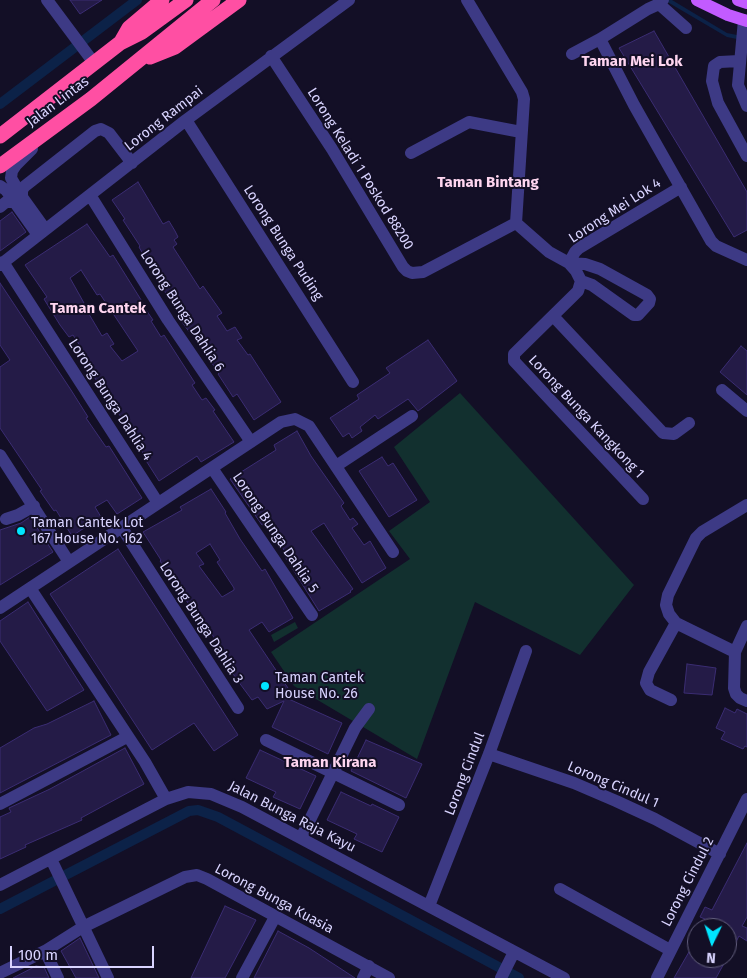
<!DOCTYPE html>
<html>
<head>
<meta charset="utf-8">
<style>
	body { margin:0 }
	#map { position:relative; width:747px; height:978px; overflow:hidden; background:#130f26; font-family:"Fira Sans",sans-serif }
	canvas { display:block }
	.north { position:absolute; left:687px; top:918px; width:50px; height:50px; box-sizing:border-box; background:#130f26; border:1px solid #625e7d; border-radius:50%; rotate:184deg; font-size:14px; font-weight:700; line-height:20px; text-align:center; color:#d9d4ff }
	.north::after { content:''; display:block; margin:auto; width:18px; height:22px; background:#00e5ff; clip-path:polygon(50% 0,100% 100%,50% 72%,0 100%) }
	.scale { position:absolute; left:10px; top:946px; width:144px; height:22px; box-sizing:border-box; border:2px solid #d9d4ff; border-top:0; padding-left:6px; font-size:15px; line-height:18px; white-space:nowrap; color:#d9d4ff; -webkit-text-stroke:4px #130f26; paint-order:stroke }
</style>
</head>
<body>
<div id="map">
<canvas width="747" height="978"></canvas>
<div class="north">N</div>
<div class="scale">100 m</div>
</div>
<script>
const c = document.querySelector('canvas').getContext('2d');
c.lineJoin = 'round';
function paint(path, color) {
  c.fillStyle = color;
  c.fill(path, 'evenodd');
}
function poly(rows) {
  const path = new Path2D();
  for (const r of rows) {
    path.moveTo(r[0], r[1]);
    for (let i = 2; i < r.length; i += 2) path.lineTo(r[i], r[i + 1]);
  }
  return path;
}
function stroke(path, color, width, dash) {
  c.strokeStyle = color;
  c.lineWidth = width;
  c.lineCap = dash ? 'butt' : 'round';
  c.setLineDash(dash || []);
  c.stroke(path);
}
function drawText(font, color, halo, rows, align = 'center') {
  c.font = font + ' "Fira Sans",sans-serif';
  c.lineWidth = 4;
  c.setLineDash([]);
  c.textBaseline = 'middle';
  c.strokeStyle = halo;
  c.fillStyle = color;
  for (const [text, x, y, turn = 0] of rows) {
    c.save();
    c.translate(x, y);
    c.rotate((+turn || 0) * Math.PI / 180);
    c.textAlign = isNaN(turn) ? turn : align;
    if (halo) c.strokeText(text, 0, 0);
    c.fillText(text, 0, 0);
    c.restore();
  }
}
const green = poly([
	[460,393,634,585,580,655,475,602,417,759,294,686,271,652,410,559,389,531,430,502,394,447],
	[295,622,298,628,274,642,271,635]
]);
const water = poly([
	[664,0,672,0,727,33,747,37,747,41,727,37]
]);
const canal = poly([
	[0,104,137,0],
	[0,909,189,811,198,810,218,817,519,978]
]);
const building = poly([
	[70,0,102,0,80,14,70,0],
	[654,31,747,192,747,230,734,237,619,48,654,31],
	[138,182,163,224,169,221,175,231,178,237,174,240,177,244,173,247,200,289,203,286,222,313,217,316,227,331,235,327,242,338,237,340,248,355,250,354,281,402,254,420,237,394,233,397,218,374,219,374,201,346,204,345,193,331,190,333,182,322,184,321,174,304,165,292,139,247,140,246,123,220,125,219,112,200,138,182],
	[12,212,26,232,0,251,0,221,12,212],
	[87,224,110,257,113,255,143,303,142,304,153,320,151,321,161,337,164,335,195,383,192,385,202,400,206,398,215,410,213,411,234,442,201,462,197,456,159,481,145,459,146,458,130,432,131,431,109,400,108,400,92,373,76,353,82,349,73,335,69,337,60,325,44,299,47,297,25,265,87,224],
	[81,270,97,295,100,294,138,351,122,361,110,346,114,344,107,333,102,336,83,304,84,303,70,278,81,270],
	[0,283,71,390,88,417,86,418,106,447,109,446,142,498,117,514,107,500,95,507,101,517,72,536,56,510,54,511,40,491,42,490,0,428,0,367,10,360,0,345,0,283],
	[428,340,457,381,418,411,408,399,378,419,375,415,360,427,362,431,352,438,349,433,343,437,330,418,359,399,357,395,390,373,386,368,428,340],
	[741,346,747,351,747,395,720,372,741,346],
	[297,431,311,456,344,503,341,506,350,520,353,518,358,524,352,528,364,545,370,541,386,568,362,583,324,523,311,531,353,589,350,591,351,592,319,611,284,555,286,553,266,523,262,525,230,479,276,450,274,445,297,431],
	[382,457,388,466,393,463,417,500,389,517,359,471,382,457],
	[211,489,226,512,225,513,240,539,262,571,265,569,293,618,269,632,262,622,249,630,290,691,282,696,342,723,328,754,272,727,284,701,267,709,258,697,252,700,235,677,212,634,194,609,192,609,160,561,161,560,143,532,182,510,180,507,211,489],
	[210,544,220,560,217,562,234,588,234,590,222,597,199,566,204,564,196,553,210,544],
	[30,517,53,552,0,585,0,530,21,523,30,517],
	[118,549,238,735,214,751,194,723,152,750,50,594,118,549],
	[28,602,84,690,47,711,0,641,0,621,28,602],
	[687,664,716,668,712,695,684,693,687,664],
	[94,701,111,735,0,793,0,748,34,728,47,724,94,701],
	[725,708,735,713,737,709,747,714,747,747,745,746,743,749,721,739,725,732,716,728,725,708],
	[366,740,422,764,406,798,351,771,366,740],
	[125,748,144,784,81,818,82,820,25,845,26,847,0,859,0,817,11,812,9,808,50,789,125,748],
	[260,750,316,776,300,809,273,797,276,792,246,778,260,750],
	[341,792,371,806,372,804,399,817,382,852,354,839,357,834,327,820,341,792],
	[747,843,747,917,742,926,747,928,747,941,739,936,727,959,727,928,700,928,705,919,700,917,705,907,712,910,747,843],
	[225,906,256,920,225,978,191,978,225,906],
	[278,931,309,948,355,978,254,978,278,931],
	[80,938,99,978,76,978,61,951,80,938],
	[697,938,697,958,727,958,716,978,674,978,697,938],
	[36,966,44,967,49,978,13,978,36,966]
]);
const minor = poly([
	[47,0,94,63],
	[467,0,522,92,524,99,516,223,549,252,569,263,576,271,581,281,578,291,574,295,514,354,514,361,643,499],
	[659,4,686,28],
	[744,20,738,85,747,106],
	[600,39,634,105,711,241,716,246,747,260],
	[572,54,600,39,648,9,659,4,663,0],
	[271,56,332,149,403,267,407,271,412,273,423,272,516,223],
	[739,61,720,62,714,66,712,81,718,103,747,156],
	[186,120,353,382],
	[32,149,16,165,12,171,11,178,22,197,45,229],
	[411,153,469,122,521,132],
	[0,186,6,190,38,235],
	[90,195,168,320,251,442],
	[22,197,22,190,25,186,95,131,101,129,109,133,132,163],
	[0,207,6,202,14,202],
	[3,262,158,503],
	[569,263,585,264,600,269,647,295,650,299,649,303,638,315,634,315,592,285,581,281],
	[569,263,575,252,579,248,681,187],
	[0,265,186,120,349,0],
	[553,316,663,433,674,434,689,423],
	[722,390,747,411],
	[0,455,69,562],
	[336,466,412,416],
	[212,468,312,615],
	[6,519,18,515,34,506],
	[122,528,238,708],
	[30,588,145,762,166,799],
	[0,608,281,422,295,419,309,426,393,552],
	[747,626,735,652,734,688,736,694,740,698,747,701],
	[735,652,676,623,669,614,666,605,668,595,696,538,702,532,747,505],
	[671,700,650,690,646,683,649,672,676,623],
	[266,740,399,805],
	[489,754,574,783,616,801,655,819,720,854],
	[0,804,127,737],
	[301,838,355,728,369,709],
	[51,859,108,978],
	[0,885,166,799,188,792,211,794,242,807,564,978],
	[560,889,670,950],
	[429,906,489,754,526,651],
	[45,951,58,978],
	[0,973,45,951,83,927,185,877,197,875,207,879,389,978],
	[242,978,275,917],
	[363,978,369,966],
	[501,978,514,952],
	[657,978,747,799]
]);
const major = poly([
	[697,0,728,15,747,21],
	[738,0,747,3]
]);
const highway = poly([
	[121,42,129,28,162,0],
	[150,57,175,47,239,0],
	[0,136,120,43,142,32,186,0],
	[0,166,91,99,213,0]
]);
const markers = [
	[21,531,5,"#00e5ff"],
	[265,686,5,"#00e5ff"]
];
const streetNames = [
	["Jalan Lintas",58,102,-37],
	["Lorong Rampai",164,119,-38],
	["Lorong Keladi 1 Poskod 88200",360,169,58],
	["Lorong Mei Lok 4",615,211,-33],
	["Lorong Bunga Puding",283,243,57],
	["Lorong Bunga Dahlia 6",182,311,57],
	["Lorong Bunga Dahlia 4",110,400,57],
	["Lorong Bunga Kangkong 1",586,417,47],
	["Lorong Bunga Dahlia 5",275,533,56],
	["Lorong Bunga Dahlia 3",201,623,57],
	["Lorong Cindul",465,774,-69],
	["Lorong Cindul 1",613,785,23],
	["Jalan Bunga Raja Kayu",292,817,27],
	["Lorong Cindul 2",688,882,-63],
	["Lorong Bunga Kuasia",274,899,28]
];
const poiNames = [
	["Taman Cantek Lot",31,523],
	["167 House No. 162",31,539],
	["Taman Cantek",275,678],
	["House No. 26",275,694]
];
const neighbourhoodNames = [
	["Taman Mei Lok",632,62],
	["Taman Bintang",488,183],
	["Taman Cantek",98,309],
	["Taman Kirana",330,763]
];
paint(green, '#12302f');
paint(water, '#0c2248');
stroke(canal, '#0c2248', 10);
paint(building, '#241b47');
stroke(building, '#3b2d73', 1);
stroke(minor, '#3d3a85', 12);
stroke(major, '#c25bff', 12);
stroke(highway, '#ff4fa3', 15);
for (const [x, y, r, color] of markers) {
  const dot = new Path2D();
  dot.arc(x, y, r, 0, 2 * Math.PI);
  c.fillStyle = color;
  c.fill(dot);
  stroke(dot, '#130f26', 2);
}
drawText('14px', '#d9d4ff', '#130f26', streetNames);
drawText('14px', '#d9d4ff', '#130f26', poiNames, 'left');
drawText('bold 15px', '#ffd6f0', '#130f26', neighbourhoodNames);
</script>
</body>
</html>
